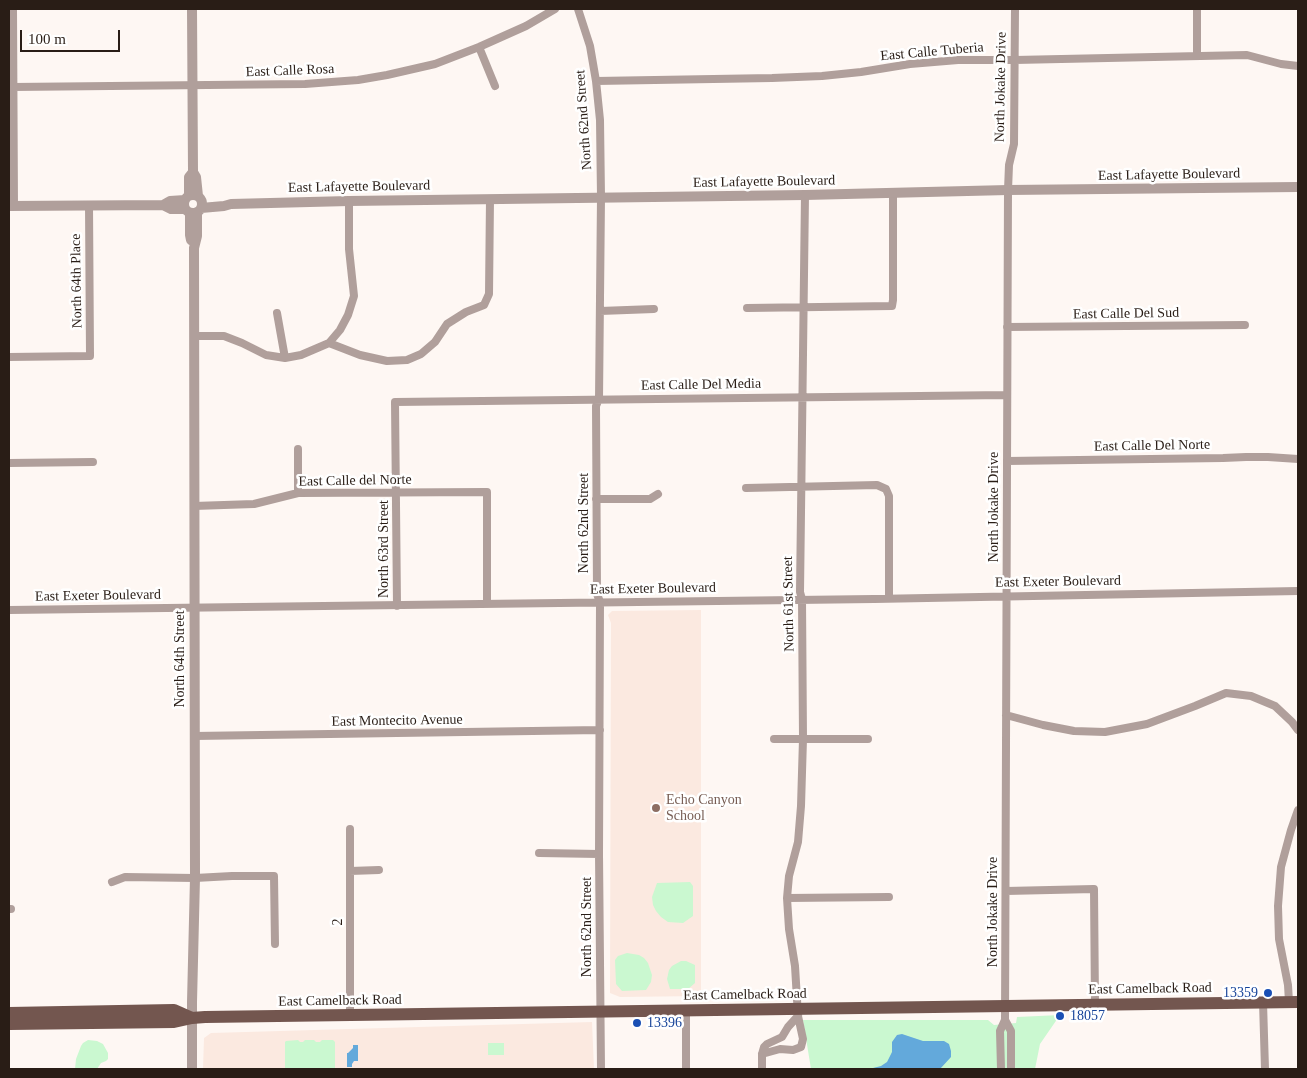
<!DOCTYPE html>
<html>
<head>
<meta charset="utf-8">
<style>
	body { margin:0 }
	#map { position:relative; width:1307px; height:1078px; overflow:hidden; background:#fef7f3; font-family:Georgia,serif }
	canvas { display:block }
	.frame { position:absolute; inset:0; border:10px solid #291d16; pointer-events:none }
	.scale { position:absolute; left:20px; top:30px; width:100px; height:22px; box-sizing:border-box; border:2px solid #291d16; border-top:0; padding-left:6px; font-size:15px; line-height:18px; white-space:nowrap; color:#291d16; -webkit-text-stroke:4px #fff; paint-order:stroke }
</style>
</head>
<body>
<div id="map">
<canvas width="1307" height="1078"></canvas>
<div class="frame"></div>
<div class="scale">100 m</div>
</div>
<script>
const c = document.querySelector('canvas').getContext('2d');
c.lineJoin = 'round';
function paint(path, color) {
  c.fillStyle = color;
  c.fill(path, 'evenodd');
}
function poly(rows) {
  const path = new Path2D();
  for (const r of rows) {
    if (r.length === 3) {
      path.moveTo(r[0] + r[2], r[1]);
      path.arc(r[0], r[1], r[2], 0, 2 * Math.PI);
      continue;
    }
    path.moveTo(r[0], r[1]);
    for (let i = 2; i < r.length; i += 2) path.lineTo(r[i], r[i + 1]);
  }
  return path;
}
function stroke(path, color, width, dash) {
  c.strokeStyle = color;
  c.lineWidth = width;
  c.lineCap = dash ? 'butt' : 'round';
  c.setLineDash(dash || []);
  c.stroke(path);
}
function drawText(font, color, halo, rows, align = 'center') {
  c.font = font + ' Georgia,serif';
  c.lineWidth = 5;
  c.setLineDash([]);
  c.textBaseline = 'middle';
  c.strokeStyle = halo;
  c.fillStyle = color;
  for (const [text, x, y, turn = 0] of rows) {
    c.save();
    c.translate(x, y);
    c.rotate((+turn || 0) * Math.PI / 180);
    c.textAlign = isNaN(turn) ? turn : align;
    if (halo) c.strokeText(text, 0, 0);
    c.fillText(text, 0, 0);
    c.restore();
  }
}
const built = poly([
	[701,610,701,996,620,997,610,993,611,623,608,615,612,611],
	[592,1022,594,1069,203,1069,204,1038,211,1033]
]);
const green = poly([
	[690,882,693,886,693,916,683,923,668,922,661,917,656,911,653,905,652,897,657,883],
	[627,953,639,955,644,958,648,963,652,975,651,982,646,990,622,991,616,984,615,960,618,956],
	[681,961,686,961,695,965,695,983,688,989,670,989,667,979,669,970,672,966],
	[1060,1015,1040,1044,1035,1069,811,1069,803,1020,988,1020,994,1025,1016,1023,1017,1017],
	[88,1040,97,1041,103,1044,108,1053,108,1059,106,1061,101,1063,97,1069,75,1069,76,1059,81,1046,83,1043],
	[298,1040,300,1042,303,1042,305,1040,314,1040,316,1042,320,1042,322,1040,333,1040,335,1042,335,1069,285,1069,285,1042,286,1041],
	[488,1043,504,1043,504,1055,488,1055]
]);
const water = poly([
	[902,1034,923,1041,944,1041,949,1044,951,1051,951,1057,940,1069,869,1069,881,1066,887,1062,892,1052,892,1042,897,1035],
	[353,1045,358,1045,358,1061,354,1061,352,1064,352,1067,347,1067,347,1053,348,1053,353,1048]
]);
const minor = poly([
	[13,9,14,206],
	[578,9,590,46,596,81,600,120,601,197,599,399,596,406,597,594,600,602,599,854,601,1069],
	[479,47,495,86],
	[1197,56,1197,9],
	[596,81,772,78,822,76,861,72,910,64,958,60,1015,60,1247,55,1281,64,1298,66],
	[13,87,305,84,358,80,387,75,435,64,479,47,526,26,555,9],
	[747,308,892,306,893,300,893,193],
	[600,311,654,309],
	[277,313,285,358],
	[1007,327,1245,325],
	[194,336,224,336,242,343,266,355,285,358,301,355,329,343,360,355,387,361,407,360,421,354,435,342,447,324,466,312,484,305,489,294,490,199],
	[329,343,340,330,348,315,354,296,349,249,349,201],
	[9,357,90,356,89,205],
	[298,449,298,493],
	[1007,461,1223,458,1246,457,1268,457,1298,459],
	[9,463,93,462],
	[746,488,877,485,886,489,889,496,889,598],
	[596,499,650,499,658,494],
	[194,506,254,504,298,493,487,492,487,603],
	[397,606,395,402,1007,395],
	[9,610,874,599,1298,591],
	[1006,715,1043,725,1074,731,1105,732,1147,724,1195,706,1226,693,1251,696,1275,706,1292,722,1298,730],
	[194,736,600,730],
	[774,739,868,739],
	[539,853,599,854],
	[350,871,379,870],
	[112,882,125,877,195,878,232,876,274,876,275,944],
	[1006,891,1094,889,1095,1004],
	[787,898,889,897],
	[9,909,11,909],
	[1263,1002,1265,1069],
	[1289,1002,1288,985,1279,939,1278,906,1281,867,1291,830,1298,810],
	[350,1016,350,829],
	[1005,1020,1011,1031,1011,1069],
	[762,1054,780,1049,793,1050,801,1047,803,1039,798,1016,795,966,789,929,787,898,789,876,798,842,801,806,803,739,802,599,800,592,805,195],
	[686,1069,686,1011],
	[762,1069,762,1054,764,1047,767,1044,782,1037,788,1027,798,1016],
	[1001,1069,1000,1031,1005,1020,1008,190,1009,165,1014,144,1015,9]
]);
const tertiary = poly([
	[193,172,196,177,198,196],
	[193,204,9],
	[189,196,189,177,193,172,192,9],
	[163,205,170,201,185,200],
	[9,206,163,205,171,209,185,209],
	[201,208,224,206,231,204,349,201,805,195,1008,190,1298,187],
	[190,213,190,235,191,240],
	[192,1069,192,1002,195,878,194,248,197,236,197,212]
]);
const primary = poly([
	[9,1013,174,1010,192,1018],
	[9,1024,174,1022,192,1018,205,1017,1298,1002]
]);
const markers = [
	[656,808,5,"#8d6e63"],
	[1268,993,5,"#1a4fb4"],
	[1060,1016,5,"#1a4fb4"],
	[637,1023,5,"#1a4fb4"]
];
const streetNames = [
	["East Calle Tuberia",932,52,-5],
	["East Calle Rosa",290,71,-2],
	["North Jokake Drive",1001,87,-89],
	["North 62nd Street",584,120,-94],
	["East Lafayette Boulevard",1169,175,-1],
	["East Lafayette Boulevard",764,182,-1],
	["East Lafayette Boulevard",359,187,-1],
	["North 64th Place",77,281,-91],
	["East Calle Del Sud",1126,314,-1],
	["East Calle Del Media",701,385,-1],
	["East Calle Del Norte",1152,446,-1],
	["East Calle del Norte",355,481,-1],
	["North Jokake Drive",994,507,-90],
	["North 62nd Street",584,523,-90],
	["North 63rd Street",384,549,-90],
	["East Exeter Boulevard",1058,582,-1],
	["East Exeter Boulevard",653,589,-1],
	["East Exeter Boulevard",98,596,-1],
	["North 61st Street",789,604,-91],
	["North 64th Street",180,659,-90],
	["East Montecito Avenue",397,721,-1],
	["North Jokake Drive",993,912,-90],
	["2",338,922,-90],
	["North 62nd Street",587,927,-90],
	["East Camelback Road",1150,989,-1],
	["East Camelback Road",745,995,-1],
	["East Camelback Road",340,1001,-1]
];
const educationNames = [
	["Echo Canyon",666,800],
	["School",666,816]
];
const transitNames = [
	["13359",1258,993,"right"],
	["18057",1070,1016],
	["13396",647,1023]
];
paint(built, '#fbe9e0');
paint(green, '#caf8d0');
paint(water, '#63a9db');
stroke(minor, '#b09f9b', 8);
stroke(tertiary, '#b09f9b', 10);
stroke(primary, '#73564f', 12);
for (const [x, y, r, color] of markers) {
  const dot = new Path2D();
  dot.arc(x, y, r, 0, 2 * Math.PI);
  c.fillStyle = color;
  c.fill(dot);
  stroke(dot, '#fff', 2);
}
drawText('14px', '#291d16', '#fff', streetNames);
drawText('14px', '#785e54', '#fff', educationNames, 'left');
drawText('14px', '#164399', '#fff', transitNames, 'left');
</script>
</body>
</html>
